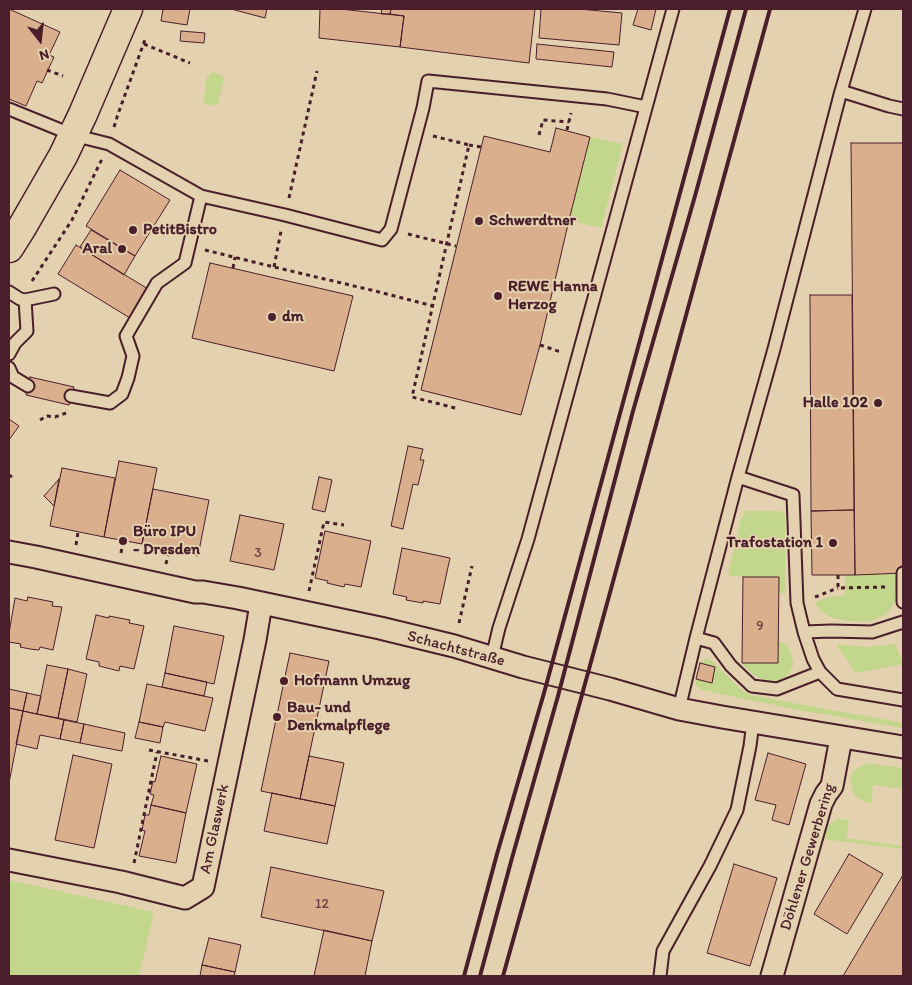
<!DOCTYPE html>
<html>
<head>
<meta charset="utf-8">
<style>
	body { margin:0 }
	#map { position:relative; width:912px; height:985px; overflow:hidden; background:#e4d1af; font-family:Itim,sans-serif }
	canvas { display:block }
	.frame { position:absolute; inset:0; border:10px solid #4a1f2b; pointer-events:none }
	.north { position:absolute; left:15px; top:15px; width:50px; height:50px; -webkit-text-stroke:4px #e4d1af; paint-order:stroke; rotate:164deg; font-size:14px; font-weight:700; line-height:20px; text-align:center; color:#4a1f2b }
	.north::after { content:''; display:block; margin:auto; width:18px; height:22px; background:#4a1f2b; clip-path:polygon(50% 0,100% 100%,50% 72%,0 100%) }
</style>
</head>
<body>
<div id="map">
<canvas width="912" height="985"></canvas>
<div class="frame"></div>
<div class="north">N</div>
</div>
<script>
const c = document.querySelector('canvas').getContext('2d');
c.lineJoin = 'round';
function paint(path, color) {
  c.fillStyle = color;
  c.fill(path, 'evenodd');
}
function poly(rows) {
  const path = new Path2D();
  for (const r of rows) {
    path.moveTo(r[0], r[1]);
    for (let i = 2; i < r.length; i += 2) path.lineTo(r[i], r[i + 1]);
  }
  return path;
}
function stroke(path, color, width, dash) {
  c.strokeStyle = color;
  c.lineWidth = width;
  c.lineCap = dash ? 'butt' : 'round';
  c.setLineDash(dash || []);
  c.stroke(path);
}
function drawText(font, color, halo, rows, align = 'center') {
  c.font = font + ' Itim,sans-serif';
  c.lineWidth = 4;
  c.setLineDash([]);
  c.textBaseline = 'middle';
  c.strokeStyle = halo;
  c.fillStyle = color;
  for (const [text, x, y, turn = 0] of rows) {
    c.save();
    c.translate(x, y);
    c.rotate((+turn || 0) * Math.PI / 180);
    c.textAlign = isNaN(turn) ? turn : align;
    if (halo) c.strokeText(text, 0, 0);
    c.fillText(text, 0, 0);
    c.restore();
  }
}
const green = poly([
	[213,72,224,77,218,104,208,105,203,103,207,77],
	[590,137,623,144,601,228,569,220],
	[746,511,780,511,785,514,785,593,778,593,743,577,728,575,741,519],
	[896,574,895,602,886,615,870,621,848,621,832,618,822,612,814,602,829,597,845,595,845,575],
	[778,640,788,646,794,664,787,676,777,682,763,680,751,673,742,663],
	[836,644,866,647,895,644,903,664,856,673],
	[705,659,712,661,743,691,750,695,903,723,903,728,793,709,702,690,696,685,696,679,712,683,715,667,700,663],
	[867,763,903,768,903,789,873,785,871,804,863,801,855,796,852,789,850,779,853,771],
	[836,819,849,820,846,838,903,846,903,849,823,839,824,828],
	[9,880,154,912,139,976,9,976]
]);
const building = poly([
	[9,9,60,32,49,55,54,57,42,83,37,81,26,106,9,99,9,9],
	[163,9,190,9,187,25,161,21,163,9],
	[231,9,267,9,265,18,231,9],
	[320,9,340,9,404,16,400,47,319,38,320,9],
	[382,9,391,9,390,14,381,14,382,9],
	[391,9,535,9,529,63,400,47,404,16,390,14,391,9],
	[541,9,579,9,622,13,619,45,539,38,541,9],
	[638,9,656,9,651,30,633,25,638,9],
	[181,31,205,33,204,43,180,41,181,31],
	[537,44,614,52,612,67,536,59,537,44],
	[556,128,590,137,569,220,540,345,521,415,421,390,484,136,550,152,556,128],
	[851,143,903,143,903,573,855,575,851,143],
	[120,170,170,200,135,256,86,226,120,170],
	[91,230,135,256,124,275,80,247,91,230],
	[76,245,148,289,130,318,58,274,76,245],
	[210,263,353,296,334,371,192,338,210,263],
	[810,295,852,295,854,510,811,511,810,295],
	[30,377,74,387,69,405,26,395,30,377],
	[9,419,19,426,9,440,9,419],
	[408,446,423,449,420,460,424,460,418,485,413,484,403,529,391,526,408,446],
	[119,461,157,468,142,544,104,537,119,461],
	[62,468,115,478,104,537,50,526,62,468],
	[319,477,332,480,325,512,312,509,319,477],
	[59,479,54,506,44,496,59,479],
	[153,489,209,500,198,556,142,544,153,489],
	[854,510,855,575,812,575,811,511,854,510],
	[240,515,284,524,274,570,230,561,240,515],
	[325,531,371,541,361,587,345,584,344,587,327,583,328,581,315,578,325,531],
	[402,548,450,558,440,604,423,601,423,603,406,600,407,597,393,594,402,548],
	[743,577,779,577,778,663,742,663,743,577],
	[28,597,53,602,52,606,62,607,53,650,40,647,39,650,30,649,20,647,21,644,9,642,9,633,15,598,27,601,28,597],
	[96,615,109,618,109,616,130,620,129,623,144,626,134,669,120,666,119,671,99,666,99,662,86,659,96,615],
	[174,626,224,636,214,684,165,673,174,626],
	[290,653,329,661,300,799,261,791,290,653],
	[700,663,715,667,712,683,696,679,700,663],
	[47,665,68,669,58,718,37,714,47,665],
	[68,669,87,674,77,722,58,718,68,669],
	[165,673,207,682,204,696,162,687,165,673],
	[147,684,213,698,205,731,165,722,163,727,139,722,147,684],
	[9,689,27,693,23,711,9,708,9,689],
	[27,693,41,696,37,714,23,711,27,693],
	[9,708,23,711,9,783,9,708],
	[23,711,64,720,60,739,40,735,37,749,16,744,23,711],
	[64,720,84,724,80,743,60,739,64,720],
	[139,722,163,727,160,743,135,738,139,722],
	[84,724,125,733,122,751,80,743,84,724],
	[768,753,806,764,789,825,772,820,776,805,755,800,768,753],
	[73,755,112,764,94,848,55,840,73,755],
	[161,756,197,764,186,813,151,805,154,795,150,794,153,781,155,782,161,756],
	[309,756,344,763,335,806,300,799,309,756],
	[272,793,335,806,327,844,264,831,272,793],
	[151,805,186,813,176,863,139,856,145,831,142,830,145,815,149,815,151,805],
	[849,854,883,874,847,934,814,914,849,854],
	[734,864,777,878,750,966,707,953,734,864],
	[271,867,384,891,372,941,261,917,271,867],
	[903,875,903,976,843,976,903,875],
	[324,930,372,941,365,976,314,976,324,930],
	[209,938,241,945,235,972,202,965,209,938],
	[202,965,235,972,234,976,200,976,202,965]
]);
const path = poly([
	[144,44,190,63],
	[47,70,63,76],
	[114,127,118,114,146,37],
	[567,130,571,113],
	[539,135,543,120,569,122],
	[433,136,469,145,412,397,459,409],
	[469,145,481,147],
	[289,198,317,71],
	[408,234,456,246],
	[205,250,274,267,371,290,433,306],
	[274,267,281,231],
	[233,268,235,257],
	[32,281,72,220,102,159],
	[540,345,561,352],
	[40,420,47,416,55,417,66,413],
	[9,475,12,477],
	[76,545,78,532],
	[121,553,123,541],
	[166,564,169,550],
	[838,575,838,588,885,587],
	[309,591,324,522,344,525],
	[815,597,838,588],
	[459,623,472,566],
	[149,750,208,761],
	[134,863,157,752]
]);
const lane = poly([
	[841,91,889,106,903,109],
	[9,109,73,135,109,144,201,196,185,263,157,283,126,336,133,356,128,378,122,394,110,403,71,396],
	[201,196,285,215,382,240,391,229,423,108,428,81,607,99,646,107],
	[9,292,20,299,25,300],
	[9,354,15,343,27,331,25,300,54,294],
	[9,368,13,377,28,386],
	[738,477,793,495,797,603,804,632,831,631,872,632,903,622],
	[903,573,903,602],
	[696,638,714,643,731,666,752,686,777,689,820,672,813,659,804,632],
	[492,657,499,628,528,539,673,9],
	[820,672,837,689,903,700],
	[679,709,696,638,738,477,774,349,841,91,865,9],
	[660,976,663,951,710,866,737,810,750,746,753,722]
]);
const street = poly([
	[9,552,36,557,195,592,203,592,238,598,380,628,454,646,523,667,610,689,679,709,722,717,903,747],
	[9,860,121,882,185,898,203,887,255,640,261,604],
	[772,976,821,804,826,794,832,786,841,738]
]);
const secondary = poly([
	[9,248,21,229,63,156,83,114,128,9]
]);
const rail = poly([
	[464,976,497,854,544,693,730,9],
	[480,976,512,858,558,696,633,411,695,196,746,9],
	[503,976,580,702,770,9]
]);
const markers = [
	[479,221,5,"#4a1f2b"],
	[133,230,5,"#4a1f2b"],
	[122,249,5,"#4a1f2b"],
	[498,296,5,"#4a1f2b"],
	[272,317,5,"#4a1f2b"],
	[878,403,5,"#4a1f2b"],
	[123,541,5,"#4a1f2b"],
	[833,543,5,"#4a1f2b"],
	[284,681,5,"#4a1f2b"],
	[277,717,5,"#4a1f2b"]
];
const numberNames = [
	["3",258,553],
	["9",760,626],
	["12",322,904]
];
const poiNames = [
	["Schwerdtner",489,221],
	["PetitBistro",143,230],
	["Aral",112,249,"right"],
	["REWE Hanna",508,287],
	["Herzog",508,305],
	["dm",282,317],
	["Halle 102",868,403,"right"],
	["Büro IPU",133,532],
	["- Dresden",133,550],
	["Trafostation 1",823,543,"right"],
	["Hofmann Umzug",294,681],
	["Bau- und",287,708],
	["Denkmalpflege",287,726]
];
const streetNames = [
	["Schachtstraße",456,649,15],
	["Am Glaswerk",215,829,-78],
	["Döhlener Gewerbering",808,857,-73]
];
paint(green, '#c2d68c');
paint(building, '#d9af8e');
stroke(building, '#4a1f2b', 1);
stroke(lane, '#4a1f2b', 15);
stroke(street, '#4a1f2b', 25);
stroke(secondary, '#4a1f2b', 31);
stroke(path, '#4a1f2b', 3, [4, 4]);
stroke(lane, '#e4d1af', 11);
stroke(street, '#e4d1af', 21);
stroke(secondary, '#e4d1af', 28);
stroke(rail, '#4a1f2b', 4);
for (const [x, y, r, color] of markers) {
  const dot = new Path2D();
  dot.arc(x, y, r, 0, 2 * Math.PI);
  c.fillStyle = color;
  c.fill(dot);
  stroke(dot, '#e4d1af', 2);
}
drawText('14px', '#6e4344', null, numberNames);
drawText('bold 16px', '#4a1f2b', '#e4d1af', poiNames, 'left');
drawText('16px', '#4a1f2b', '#e4d1af', streetNames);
</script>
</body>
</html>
